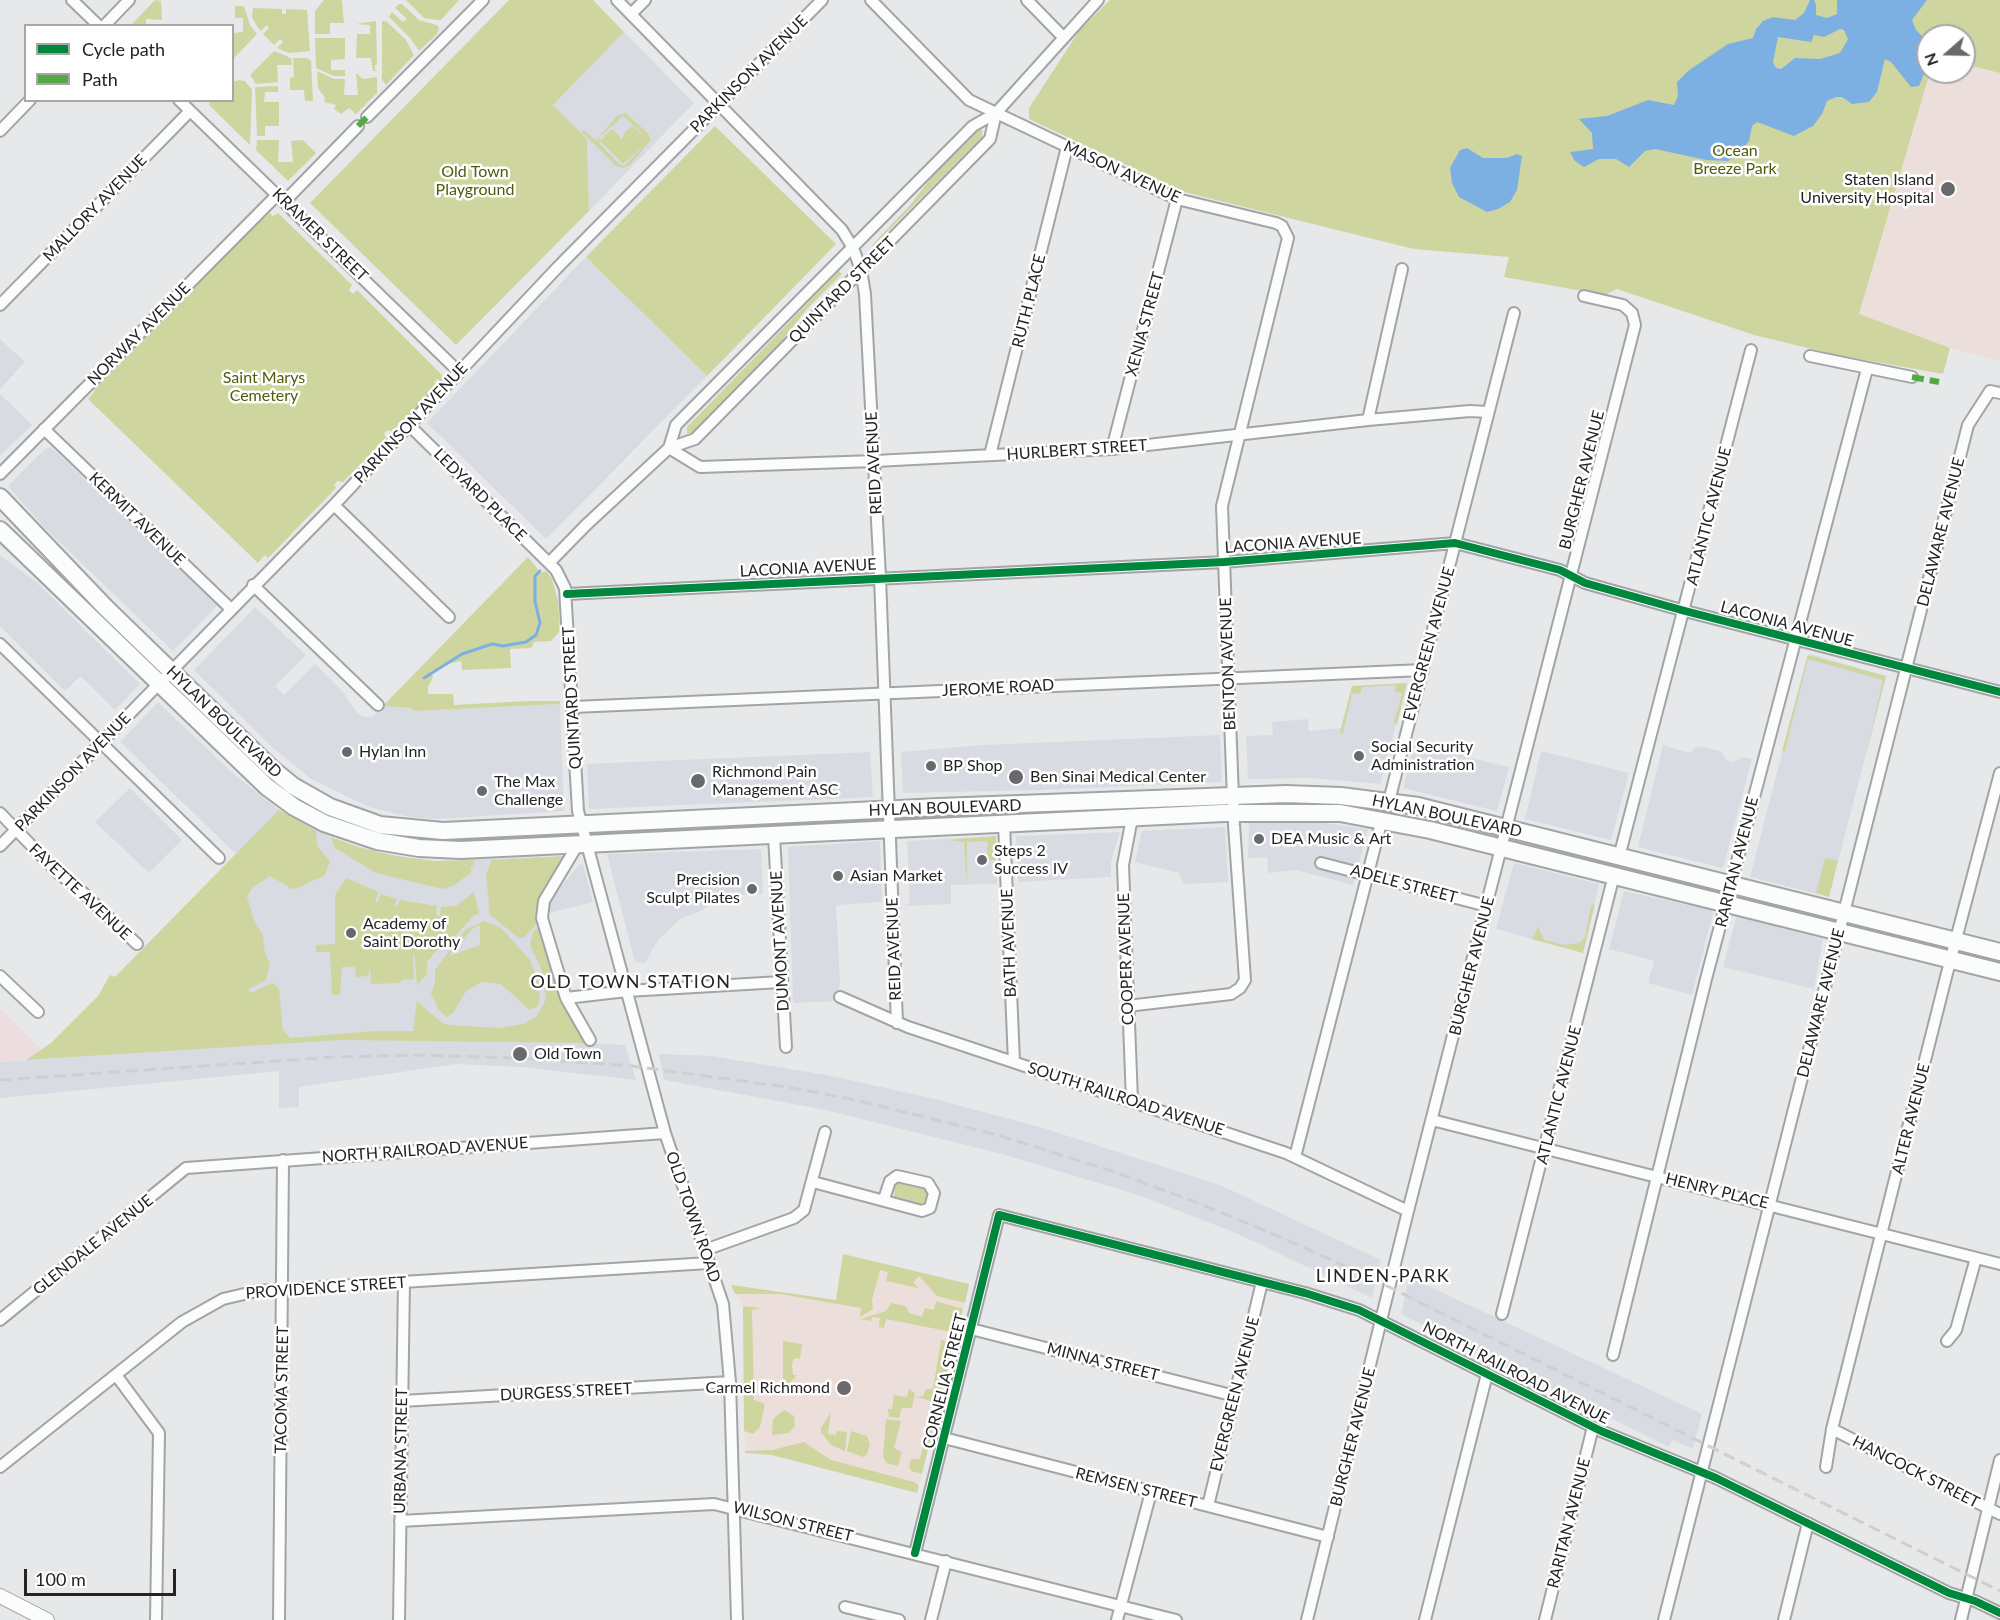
<!DOCTYPE html>
<html>
<head>
<meta charset="utf-8">
<style>
	body { margin:0 }
	#map { position:relative; width:2000px; height:1620px; overflow:hidden; background:#e7e8e9; font-family:Lato,sans-serif }
	canvas { display:block }
	.legend { position:absolute; left:24px; top:24px; width:210px; height:78px; box-sizing:border-box; background:#fff; border:2px solid #a7a7a8; margin:0; padding:8px 10px; list-style:none; font-size:18px; color:#242425 }
	.legend li { display:flex; align-items:center; gap:12px; height:30px }
	.legend b { width:30px; border:2px solid #a7a7a8 }
	.north { position:absolute; left:1916px; top:24px; width:60px; height:60px; box-sizing:border-box; background:#fff; border:2px solid #a7a7a8; border-radius:50%; rotate:250deg; font-size:16px; font-weight:700; line-height:24px; text-align:center; color:#242425 }
	.north::after { content:''; display:block; margin:auto; width:21px; height:27px; background:#68696a; clip-path:polygon(50% 0,100% 100%,50% 72%,0 100%) }
	.scale { position:absolute; left:24px; top:1569px; width:152px; height:27px; box-sizing:border-box; border:3px solid #242425; border-top:0; padding-left:8px; font-size:18px; line-height:21px; white-space:nowrap; color:#242425; -webkit-text-stroke:4px #fff; paint-order:stroke }
</style>
</head>
<body>
<div id="map">
<canvas width="2000" height="1620"></canvas>
<ul class="legend">
<li><b style="height:8px;background:#00873e"></b>Cycle path</li>
<li><b style="height:8px;background:#53aa44"></b>Path</li>
</ul>
<div class="north">N</div>
<div class="scale">100 m</div>
</div>
<script>
const c = document.querySelector('canvas').getContext('2d');
c.lineJoin = 'round';
function paint(path, color) {
  c.fillStyle = color;
  c.fill(path, 'evenodd');
}
function poly(rows) {
  const path = new Path2D();
  for (const r of rows) {
    path.moveTo(r[0], r[1]);
    for (let i = 2; i < r.length; i += 2) path.lineTo(r[i], r[i + 1]);
  }
  return path;
}
function stroke(path, color, width, dash) {
  c.strokeStyle = color;
  c.lineWidth = width;
  c.lineCap = dash ? 'butt' : 'round';
  c.setLineDash(dash || []);
  c.stroke(path);
}
function drawText(font, color, halo, rows, align = 'center') {
  c.font = font + ' Lato,sans-serif';
  c.lineWidth = 5;
  c.setLineDash([]);
  c.textBaseline = 'middle';
  c.strokeStyle = halo;
  c.fillStyle = color;
  for (const [text, x, y, turn = 0] of rows) {
    c.save();
    c.translate(x, y);
    c.rotate((+turn || 0) * Math.PI / 180);
    c.textAlign = isNaN(turn) ? turn : align;
    if (halo) c.strokeText(text, 0, 0);
    c.fillText(text, 0, 0);
    c.restore();
  }
}
const built = poly([
	[624,32,694,103,589,211,587,139,552,105],
	[586,257,707,376,546,539,427,423],
	[0,339,25,362,0,389],
	[0,394,32,425,0,456],
	[51,447,218,605,173,651,43,526,8,486,45,449],
	[0,555,37,583,140,684,115,710,80,676,65,691,0,626],
	[255,607,306,655,275,686,284,695,315,664,344,693,357,713,364,717,372,717,383,706,410,708,414,711,560,704,564,811,438,819,409,817,369,807,311,779,271,746,194,670],
	[1810,654,1886,676,1829,897,1750,877,1807,656],
	[1407,683,1380,784,1311,778,1248,779,1246,736,1273,735,1272,722,1308,719,1309,731,1341,728,1352,686],
	[158,702,237,777,279,810,331,837,377,853,434,861,566,856,539,905,570,1015,586,1043,625,1045,636,1080,521,1067,456,1064,299,1087,299,1107,279,1108,279,1071,0,1098,0,1062,163,1051,115,977,236,854,120,742],
	[1220,735,1222,782,1040,790,903,793,901,752,982,745],
	[1416,739,1464,750,1463,756,1509,767,1497,811,1403,788],
	[1663,745,1690,753,1697,746,1721,751,1726,760,1733,762,1743,757,1752,759,1723,868,1638,847],
	[1541,751,1629,773,1611,840,1525,819],
	[870,752,873,797,589,809,587,764],
	[130,788,182,840,149,873,95,822],
	[1309,821,1368,829,1353,885,1296,870,1268,873,1267,857,1248,858,1249,823],
	[1225,827,1228,882,1183,884,1179,873,1135,862,1142,831],
	[1120,832,1111,862,1111,877,1018,882,1016,836],
	[996,836,997,884,951,885,951,904,904,906,910,902,907,841],
	[880,841,882,902,836,905,840,983,837,1001,793,1003,788,847],
	[761,849,763,894,724,895,703,910,680,919,658,940,645,963,635,962,607,854],
	[1514,863,1599,884,1583,953,1496,929],
	[583,864,593,902,546,914,549,901,579,865],
	[1624,891,1711,910,1713,913,1692,995,1648,983,1654,961,1609,949],
	[1739,917,1823,939,1814,989,1723,967,1736,918],
	[659,1054,711,1056,827,1075,931,1098,1040,1127,1220,1185,1381,1260,1372,1298,1236,1233,1138,1195,1002,1154,826,1110,664,1080],
	[1409,1277,1702,1414,1693,1449,1672,1440,1669,1447,1401,1314]
]);
const industrial = poly([
	[0,1008,43,1051,26,1060,0,1062]
]);
const medical = poly([
	[2000,0,2000,361,1950,348,1859,315,1930,72,1964,72,1964,36],
	[843,1254,969,1284,917,1493,772,1455,745,1453,743,1307,731,1285,836,1300]
]);
const green = poly([
	[155,0,161,1,162,20,146,19,146,25,131,25],
	[324,0,342,0,344,23,330,23,330,34,315,34,315,11],
	[406,0,459,0,441,20,437,20,424,18],
	[509,0,593,0,624,32,553,105,587,139,589,211,456,345,310,203],
	[1110,0,2000,0,2000,73,1964,64,1964,36,1928,36,1930,72,1859,314,1950,348,1943,374,1837,355,1754,335,1617,289,1605,295,1504,277,1509,257,1414,249,1184,192,1029,119,1029,108,1079,31],
	[399,4,402,4,419,20,437,25,439,28,437,34,419,51,411,39,389,17,392,12,403,22,407,19,395,8],
	[235,6,244,6,250,25,257,34,233,59,233,33,243,32,243,18,235,18],
	[253,8,282,9,282,14,286,14,286,9,307,10,310,51,289,53,277,48,283,42,280,39,274,45,263,34,269,28,267,25,261,31,258,28,252,17],
	[376,21,377,65,375,65,375,69,377,71,373,71,371,58,356,58,357,34,370,34,370,25,356,24],
	[382,21,386,21,406,40,414,55,386,85,382,80],
	[315,38,345,38,345,59,331,60,331,70,345,70,345,76,334,76,316,68],
	[274,51,291,58,292,65,277,65,278,82,256,84,250,75],
	[293,58,307,58,311,61,313,101,305,101,304,90,290,90,290,78,294,77],
	[317,71,334,79,345,79,344,95,358,95,356,73,363,79,377,77,377,93,356,114,349,108,341,114,334,109,336,105,324,102,325,98,318,88],
	[239,80,245,81,252,90,250,145,209,105,210,101,232,100,233,82],
	[278,86,278,92,265,92,264,102,279,102,279,126,265,126,265,136,257,136,255,87],
	[625,113,648,133,651,140,629,166,623,168,616,166,582,132,584,130,596,141,617,116],
	[623,116,647,138,632,126,625,132,622,139,612,129,600,141,623,164,648,142,624,166,619,164,599,143,600,137],
	[715,126,836,244,707,376,586,257],
	[977,130,982,130,982,137,872,247,873,244,911,204,937,170],
	[257,140,279,140,278,162,293,162,291,141,303,140,316,153,288,181,256,150],
	[270,213,273,216,278,213,352,285,349,290,353,294,357,290,444,377,441,382,438,379,434,382,438,386,392,432,388,430,384,433,386,438,343,482,337,481,334,485,336,488,268,558,265,555,258,563,88,399,95,391,92,387,208,267,213,269,217,265,215,261],
	[839,271,842,274,806,310,778,346,693,433,687,433,687,427],
	[528,557,541,573,546,571,552,579,558,601,560,631,551,641,534,642,531,648,510,649,511,668,462,670,461,661,448,664,431,673,433,677,428,687,428,694,453,694,454,705,529,701,560,701,560,704,414,711,410,708,383,706],
	[1808,655,1886,676,1866,755,1883,680,1808,659,1785,751,1782,751],
	[1407,683,1397,724,1394,723,1402,693,1395,692,1396,685,1362,687,1360,694,1352,693,1343,733,1340,733,1352,686],
	[279,810,316,831,317,846,330,861,325,875,298,888,292,889,270,876,252,888,247,897,254,920,263,936,265,954,270,963,266,980,249,989,250,993,273,983,279,989,283,1030,290,1038,374,1031,413,1031,417,1001,442,1023,449,1025,499,1028,524,1024,537,1016,546,999,541,968,530,945,533,931,541,926,570,1015,586,1043,341,1040,26,1060,51,1043,98,996,110,975,115,977],
	[996,836,996,860,988,860,987,841,967,842,967,885,964,842,949,840],
	[331,837,358,847,396,856,434,861,474,860,474,864,470,869,472,872,453,886,443,889,376,873,335,848],
	[566,856,539,921,524,938,519,938,490,915,486,874,492,860],
	[1825,858,1838,861,1829,897,1816,893],
	[346,878,378,892,375,902,378,902,381,894,397,899,395,905,398,906,400,900,437,906,436,916,440,916,441,907,456,906,474,892,479,914,473,916,445,948,437,950,427,962,427,974,417,985,415,956,413,956,414,979,401,980,401,983,371,984,370,967,368,976,356,977,355,967,342,967,340,995,332,995,330,952,316,952,316,945,335,944,335,896],
	[1595,904,1583,953,1532,939,1538,927,1544,940,1565,945,1580,943,1585,937,1591,906],
	[484,921,501,928,530,960,540,986,539,1003,537,1007,530,1010,501,984,482,982,466,991,453,1013,446,1017,438,1009,431,993,435,983,435,970,465,930],
	[480,925,480,945,449,956,472,929],
	[901,1181,924,1187,928,1191,925,1203,919,1205,894,1198,895,1185],
	[843,1254,969,1284,965,1303,937,1296,919,1276,913,1282,919,1288,886,1281,888,1272,880,1270,872,1300,873,1309,860,1317,861,1308,780,1294,735,1294,731,1285,836,1300],
	[936,1301,963,1309,957,1333,886,1319,884,1328,879,1327,880,1318,872,1317,871,1321,861,1319,886,1311,891,1303,906,1306,909,1313,922,1317,925,1308,934,1310],
	[743,1306,761,1308,752,1310,754,1396,754,1400,765,1404,760,1427,753,1434,744,1431],
	[941,1340,954,1343,922,1474,911,1471,909,1466,911,1459,920,1459,934,1402,916,1397,923,1396,926,1389,933,1389],
	[783,1341,802,1344,800,1359,794,1358,792,1365,793,1375,797,1375,783,1391],
	[909,1389,915,1393,912,1408,902,1408,899,1418,889,1417,888,1409,892,1409,894,1395,907,1397],
	[784,1410,794,1416,795,1426,789,1433,772,1435,773,1419],
	[831,1412,828,1434,836,1435,837,1431,847,1432,845,1451,831,1445,821,1432,821,1428],
	[886,1419,901,1421,894,1448,902,1452,898,1466,886,1463,883,1457],
	[851,1431,867,1436,870,1445,867,1454,863,1457,847,1451],
	[804,1442,831,1460,914,1482,919,1486,917,1493,772,1455,745,1453,745,1451,772,1450]
]);
const water = poly([
	[1810,0,1814,0,1816,5,1816,15,1827,18,1837,14,1837,0,1927,0,1912,20,1916,30,1928,42,1928,64,1919,86,1911,87,1891,62,1885,59,1877,92,1869,102,1852,104,1842,97,1836,97,1827,101,1822,114,1813,126,1794,136,1757,122,1752,126,1749,141,1739,154,1728,161,1706,160,1655,149,1645,151,1629,167,1616,159,1599,159,1584,167,1575,161,1570,152,1593,149,1592,133,1579,119,1607,116,1648,100,1674,105,1678,96,1677,82,1688,71,1728,44,1753,38,1756,29,1763,21,1773,17,1795,20,1804,13],
	[1840,29,1844,30,1848,39,1840,53,1820,59,1795,58,1781,69,1776,68,1773,62,1778,37,1811,42,1814,35,1824,37],
	[1467,148,1483,158,1507,158,1517,154,1522,156,1517,190,1510,202,1498,209,1487,212,1459,197,1452,183,1450,168,1460,150]
]);
const stream = poly([
	[424,678,462,654,492,644,503,646,526,642,536,635,540,623,535,601,535,576,540,571]
]);
const minor = poly([
	[72,0,99,26],
	[617,0,842,230,853,248,861,270,865,294,880,577,897,1023],
	[871,0,969,100,1177,199,1276,223,1282,226,1288,238,1222,506,1234,825,1245,980,1240,988,1231,994,1127,1006],
	[1027,0,1063,37],
	[631,14,645,0],
	[104,26,129,0],
	[179,100,459,372],
	[367,117,483,0],
	[0,131,30,100],
	[285,201,358,126],
	[0,305,190,111],
	[1810,356,1912,377],
	[1368,420,1402,269],
	[410,426,556,570,565,588,578,811,665,1133,723,1304,730,1382,737,1620],
	[44,429,231,609],
	[669,448,700,467,875,461,1112,449,1368,420,1470,411,1488,412],
	[669,448,676,425,973,126,996,113,1098,0],
	[1112,449,1177,199],
	[990,455,1067,147],
	[0,474,278,194],
	[334,505,449,617],
	[549,563,586,525,669,448,695,439,990,139,996,113],
	[253,585,378,705],
	[567,594,1224,562,1455,543,1560,570,1585,583,1685,611,2000,692],
	[0,644,219,858],
	[573,707,1423,670],
	[1389,801,1514,313],
	[0,813,58,873,77,887,137,944],
	[1132,818,1123,865,1132,1101],
	[1004,824,1014,1062],
	[774,836,786,1047],
	[578,844,544,901,542,918,566,998,590,1040],
	[0,846,334,505,557,268,822,0],
	[1619,857,1751,350],
	[1321,863,1487,906],
	[0,976,38,1012],
	[840,997,908,1027,1286,1153,1408,1211],
	[566,998,627,991,781,982],
	[1432,1120,2000,1264],
	[1295,1157,1382,819],
	[813,1182,922,1211,930,1208,934,1193,928,1183,897,1176,890,1181,884,1199],
	[705,1250,794,1218,804,1210,825,1132],
	[1502,1314,1614,875],
	[0,1320,186,1168,665,1133],
	[971,1329,1235,1396],
	[1947,1341,1956,1330,1976,1258],
	[1613,1355,1706,979,1867,369],
	[116,1375,159,1433,156,1620],
	[402,1401,730,1382],
	[1832,1429,2000,1514],
	[944,1438,1328,1537],
	[0,1467,182,1322,223,1299,257,1291,709,1263],
	[1826,1467,1832,1429,1946,977,2000,773],
	[1208,1506,1262,1282],
	[400,1521,714,1504,1176,1620],
	[915,1553,999,1215,1305,1293,1359,1310,1601,1431,1716,1478,1949,1593,1975,1601,2000,1613],
	[845,1607,899,1620],
	[279,1620,283,1160],
	[399,1620,404,1282],
	[931,1620,946,1561],
	[1117,1620,1151,1492],
	[1307,1620,1408,1211,1635,325,1632,313,1623,305,1584,296],
	[1425,1620,1487,1374],
	[1545,1620,1593,1427],
	[1664,1620,1968,425,1990,391,2000,393],
	[1784,1620,1808,1523],
	[1961,1620,2000,1460]
]);
const tertiary = poly([
	[0,1596,47,1620]
]);
const primary = poly([
	[0,497,106,608,271,768,293,786,330,807,380,825,443,831,939,807,1286,794,1341,796,1418,806,2000,952],
	[0,530,267,787,294,807,324,823,377,841,419,848,461,850,1224,813,1340,813,1430,830,2000,972]
]);
const rail = poly([
	[0,1080,335,1057,414,1055,517,1058,632,1066,786,1087,847,1098,994,1134,1109,1170,1193,1201,1285,1239,1373,1279,2000,1591]
]);
const quiet = poly([
	[358,126,367,117],
	[1912,377,1939,382]
]);
const cycleway = poly([
	[567,594,1224,562,1455,543,1560,570,1585,583,1685,611,2000,692],
	[915,1553,999,1215,1305,1293,1359,1310,1601,1431,1716,1478,1949,1593,1975,1601,2000,1613]
]);
const markers = [
	[1948,189,8,"#68696a"],
	[347,752,6,"#68696a"],
	[1359,756,6,"#68696a"],
	[931,766,6,"#68696a"],
	[1016,777,8,"#68696a"],
	[698,781,8,"#68696a"],
	[482,791,6,"#68696a"],
	[1259,839,6,"#68696a"],
	[982,860,6,"#68696a"],
	[838,876,6,"#68696a"],
	[752,889,6,"#68696a"],
	[351,933,6,"#68696a"],
	[520,1054,8,"#68696a"],
	[844,1388,8,"#68696a"]
];
const streetNames = [
	["PARKINSON AVENUE",749,74,-45],
	["MASON AVENUE",1122,172,25],
	["MALLORY AVENUE",95,208,-46],
	["KRAMER STREET",320,235,44],
	["QUINTARD STREET",842,290,-45],
	["RUTH PLACE",1029,301,-76],
	["XENIA STREET",1145,324,-75],
	["NORWAY AVENUE",139,334,-45],
	["PARKINSON AVENUE",411,423,-47],
	["HURLBERT STREET",1077,450,-4],
	["REID AVENUE",874,463,-93],
	["BURGHER AVENUE",1582,480,-76],
	["LEDYARD PLACE",480,495,45],
	["ATLANTIC AVENUE",1709,516,-76],
	["KERMIT AVENUE",137,519,44],
	["DELAWARE AVENUE",1941,532,-76],
	["LACONIA AVENUE",1293,543,-4],
	["LACONIA AVENUE",808,568,-3],
	["LACONIA AVENUE",1787,624,15],
	["EVERGREEN AVENUE",1429,644,-75],
	["BENTON AVENUE",1228,664,-92],
	["JEROME ROAD",998,688,-3],
	["QUINTARD STREET",572,698,-93],
	["HYLAN BOULEVARD",224,722,44],
	["PARKINSON AVENUE",73,772,-46],
	["HYLAN BOULEVARD",945,808,-2],
	["HYLAN BOULEVARD",1447,816,12],
	["RARITAN AVENUE",1737,862,-76],
	["ADELE STREET",1404,884,15],
	["FAYETTE AVENUE",80,892,43],
	["DUMONT AVENUE",780,941,-93],
	["BATH AVENUE",1009,943,-92],
	["REID AVENUE",894,949,-92],
	["COOPER AVENUE",1126,959,-92],
	["BURGHER AVENUE",1472,966,-76],
	["DELAWARE AVENUE",1821,1003,-76],
	["ATLANTIC AVENUE",1559,1095,-76],
	["SOUTH RAILROAD AVENUE",1126,1099,18],
	["ALTER AVENUE",1911,1119,-76],
	["NORTH RAILROAD AVENUE",425,1150,-4],
	["HENRY PLACE",1717,1191,14],
	["OLD TOWN ROAD",693,1217,71],
	["GLENDALE AVENUE",93,1245,-39],
	["PROVIDENCE STREET",326,1288,-4],
	["MINNA STREET",1103,1362,14],
	["NORTH RAILROAD AVENUE",1516,1373,27],
	["CORNELIA STREET",945,1381,-76],
	["TACOMA STREET",282,1390,-89],
	["DURGESS STREET",566,1392,-3],
	["EVERGREEN AVENUE",1235,1394,-76],
	["BURGHER AVENUE",1353,1437,-76],
	["URBANA STREET",401,1451,-89],
	["HANCOCK STREET",1916,1472,27],
	["REMSEN STREET",1136,1488,14],
	["WILSON STREET",793,1522,14],
	["RARITAN AVENUE",1569,1523,-76]
];
const parkNames = [
	["Ocean",1735,151],
	["Breeze Park",1735,169],
	["Old Town",475,172],
	["Playground",475,190],
	["Saint Marys",264,378],
	["Cemetery",264,396]
];
const poiNames = [
	["Staten Island",1934,180,"right"],
	["University Hospital",1934,198,"right"],
	["Social Security",1371,747],
	["Administration",1371,765],
	["Hylan Inn",359,752],
	["BP Shop",943,766],
	["Richmond Pain",712,772],
	["Management ASC",712,790],
	["Ben Sinai Medical Center",1030,777],
	["The Max",494,782],
	["Challenge",494,800],
	["DEA Music & Art",1271,839],
	["Steps 2",994,851],
	["Success IV",994,869],
	["Asian Market",850,876],
	["Precision",740,880,"right"],
	["Sculpt Pilates",740,898,"right"],
	["Academy of",363,924],
	["Saint Dorothy",363,942],
	["Old Town",534,1054],
	["Carmel Richmond",830,1388,"right"]
];
const neighbourhoodNames = [
	["OLD TOWN STATION",631,982],
	["LINDEN-PARK",1383,1276]
];
paint(built, '#d8dce2');
paint(industrial, '#ecdedf');
paint(medical, '#ecdfdb');
paint(green, '#ced59f');
paint(water, '#7db0e2');
stroke(stream, '#7db0e2', 3);
stroke(minor, '#a3a4a5', 14);
stroke(tertiary, '#a3a4a5', 16);
stroke(primary, '#a3a4a5', 20);
stroke(minor, '#fbfcfc', 10);
stroke(tertiary, '#fbfcfc', 14);
stroke(primary, '#fbfcfc', 16);
stroke(rail, '#cfcfd0', 3, [12, 6]);
stroke(quiet, '#53aa44', 6, [12, 6]);
stroke(cycleway, '#00873e', 8);
for (const [x, y, r, color] of markers) {
  const dot = new Path2D();
  dot.arc(x, y, r, 0, 2 * Math.PI);
  c.fillStyle = color;
  c.fill(dot);
  stroke(dot, '#fff', 2);
}
drawText('16px', '#242425', '#fff', streetNames);
drawText('16px', '#535a0b', '#fff', parkNames);
drawText('16px', '#242425', '#fff', poiNames, 'left');
c.letterSpacing = '1.5px';
drawText('18px', '#242425', '#fff', neighbourhoodNames);
c.letterSpacing = '0px';
</script>
</body>
</html>
